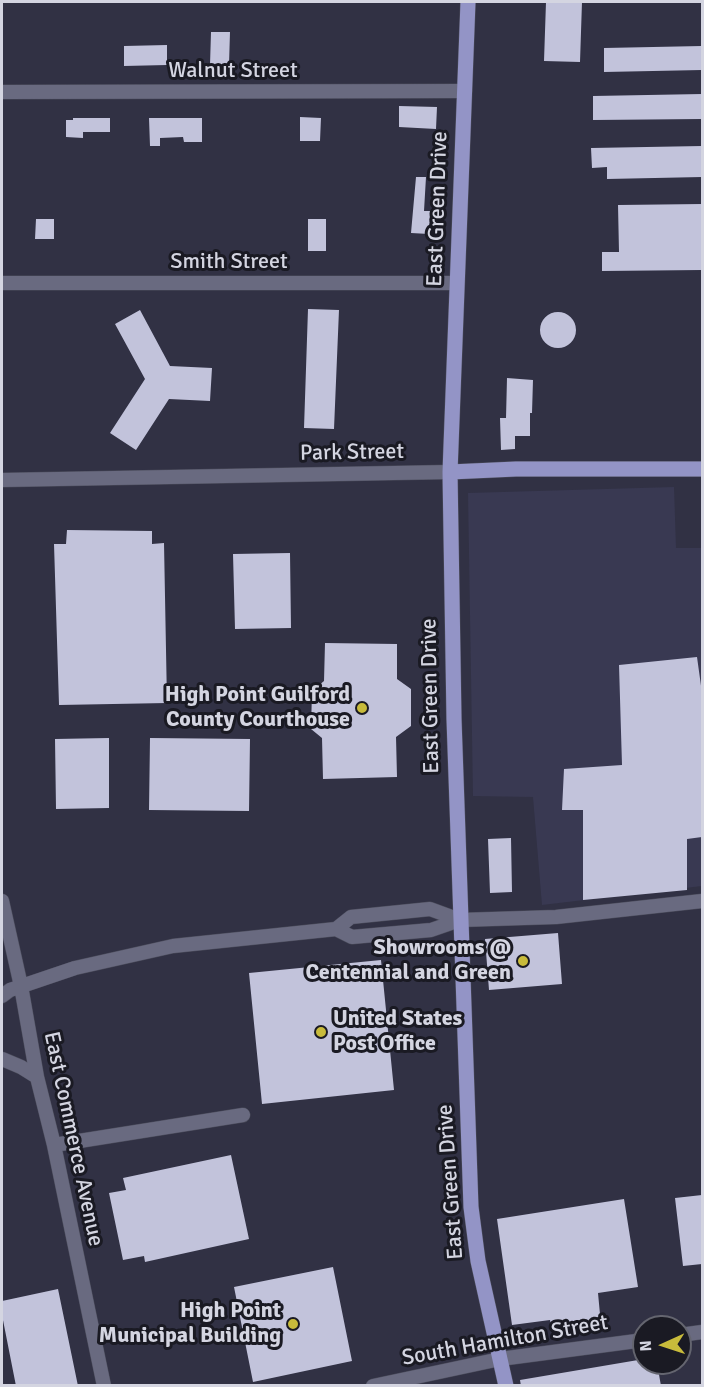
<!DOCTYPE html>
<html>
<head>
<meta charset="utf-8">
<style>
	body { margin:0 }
	#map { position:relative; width:704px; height:1387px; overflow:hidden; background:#313144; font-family:Signika,sans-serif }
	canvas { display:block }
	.frame { position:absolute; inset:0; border:3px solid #d4d5e1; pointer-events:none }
	.north { position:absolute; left:632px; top:1315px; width:60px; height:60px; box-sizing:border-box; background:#1a1a23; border:2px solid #64656f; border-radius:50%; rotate:267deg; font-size:16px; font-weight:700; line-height:24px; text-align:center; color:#d4d5e1 }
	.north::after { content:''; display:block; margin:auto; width:21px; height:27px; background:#c8bb3b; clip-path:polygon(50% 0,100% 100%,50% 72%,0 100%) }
</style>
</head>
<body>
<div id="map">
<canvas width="704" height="1387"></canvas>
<div class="frame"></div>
<div class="north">N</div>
</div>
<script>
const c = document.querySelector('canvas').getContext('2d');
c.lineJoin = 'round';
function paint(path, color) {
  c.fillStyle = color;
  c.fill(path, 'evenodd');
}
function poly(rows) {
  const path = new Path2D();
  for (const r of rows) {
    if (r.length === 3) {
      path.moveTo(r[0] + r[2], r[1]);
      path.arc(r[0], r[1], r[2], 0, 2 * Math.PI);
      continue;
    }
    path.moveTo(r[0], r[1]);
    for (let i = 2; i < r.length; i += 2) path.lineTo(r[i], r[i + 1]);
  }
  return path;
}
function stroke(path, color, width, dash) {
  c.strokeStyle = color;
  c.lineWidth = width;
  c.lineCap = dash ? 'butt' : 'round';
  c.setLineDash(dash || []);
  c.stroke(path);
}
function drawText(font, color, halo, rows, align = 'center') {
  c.font = font + ' Signika,sans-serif';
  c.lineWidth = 6;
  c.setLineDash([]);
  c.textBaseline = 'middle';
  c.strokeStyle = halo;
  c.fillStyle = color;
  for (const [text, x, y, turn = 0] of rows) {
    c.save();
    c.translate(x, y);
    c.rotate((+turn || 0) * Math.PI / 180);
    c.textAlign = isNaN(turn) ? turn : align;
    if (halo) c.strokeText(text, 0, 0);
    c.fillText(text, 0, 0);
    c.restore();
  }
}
const built = poly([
	[674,487,676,548,702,548,702,886,542,905,533,797,473,796,468,493]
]);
const building = poly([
	[546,2,582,2,580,62,544,61],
	[211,32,230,32,229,65,210,65],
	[167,45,167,65,124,66,124,46],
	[702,46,702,70,604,72,604,48],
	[702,94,702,119,593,120,593,96],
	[399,106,437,107,436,129,399,127],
	[300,117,321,118,320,141,300,141],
	[73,118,110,118,110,132,83,132,83,138,66,137,66,120,73,120],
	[149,118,202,118,202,142,184,142,183,137,160,138,160,146,150,146],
	[702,146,702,177,607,179,607,167,592,168,591,148],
	[416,177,426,177,424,211,430,211,429,234,411,233],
	[702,204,702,270,602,271,602,252,619,252,618,205],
	[36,219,54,219,54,239,35,239],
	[308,219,326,219,326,251,308,251],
	[308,309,339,310,334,429,304,428],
	[140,310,170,366,212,368,210,401,169,399,136,450,110,433,145,379,115,324],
	[558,330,18],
	[507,378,533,380,532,413,530,413,530,436,515,436,515,449,501,450,500,418,506,418],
	[67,530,152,531,152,544,164,543,167,703,59,705,54,544,66,544],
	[290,553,291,628,235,629,233,554],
	[325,643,397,644,397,679,411,689,411,726,396,737,397,777,323,779,322,738,311,729,312,691,324,681],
	[697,657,702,693,702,837,687,839,687,890,583,900,583,810,562,810,564,769,622,765,619,665],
	[109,738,109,808,56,809,55,739],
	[150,738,250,739,249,811,149,810],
	[511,838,512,892,490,893,488,839],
	[558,933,562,984,489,990,485,939],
	[381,960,394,1090,262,1104,249,973],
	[231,1155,249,1239,145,1262,144,1256,123,1260,109,1193,126,1190,123,1178],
	[702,1195,702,1264,683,1266,675,1198],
	[624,1199,638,1287,598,1293,601,1325,552,1331,550,1320,512,1325,497,1219],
	[333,1267,352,1361,253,1382,234,1287],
	[58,1289,78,1386,16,1386,2,1315,2,1301],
	[644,1359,644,1363,657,1363,661,1386,521,1386,520,1380]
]);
const minor = poly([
	[2,92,465,91],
	[2,283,457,283],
	[2,480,450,472],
	[2,901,21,986,37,1077,54,1145,104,1386],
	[336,929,352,937,431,930,460,920,556,917,702,901],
	[2,996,10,990,75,968,173,946,336,929,351,917,430,909,460,920],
	[2,1059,21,1067,37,1077],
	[54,1145,243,1115],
	[680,1335,702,1332],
	[373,1386,500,1359,644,1340]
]);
const major = poly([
	[468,2,450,472,454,719,471,1207,478,1261,506,1386],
	[450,472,516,469,702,469]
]);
const markers = [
	[362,708,6,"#c8bb3b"],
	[523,961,6,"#c8bb3b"],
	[321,1032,6,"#c8bb3b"],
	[293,1324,6,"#c8bb3b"]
];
const streetNames = [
	["Walnut Street",233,71],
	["East Green Drive",438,209,-88],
	["Smith Street",229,262],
	["Park Street",352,453,-1],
	["East Green Drive",431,696,-91],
	["East Commerce Avenue",73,1139,78],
	["East Green Drive",451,1182,-94],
	["South Hamilton Street",505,1341,-10]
];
const poiNames = [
	["High Point Guilford",350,695],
	["County Courthouse",350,720],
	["Showrooms @",511,948],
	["Centennial and Green",511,973],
	["United States",333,1019,"left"],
	["Post Office",333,1044,"left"],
	["High Point",281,1311],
	["Municipal Building",281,1336]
];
paint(built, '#393952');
paint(building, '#c2c3db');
stroke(minor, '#4d4e5d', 15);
stroke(major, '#4d4e5d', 16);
stroke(minor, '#696a80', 14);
stroke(major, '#9394c6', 15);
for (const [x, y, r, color] of markers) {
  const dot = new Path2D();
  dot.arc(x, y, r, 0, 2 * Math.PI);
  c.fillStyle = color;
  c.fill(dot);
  stroke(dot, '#1a1a23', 2);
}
drawText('22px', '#d4d5e1', '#1a1a23', streetNames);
drawText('bold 22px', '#d4d5e1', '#1a1a23', poiNames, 'right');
</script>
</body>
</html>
